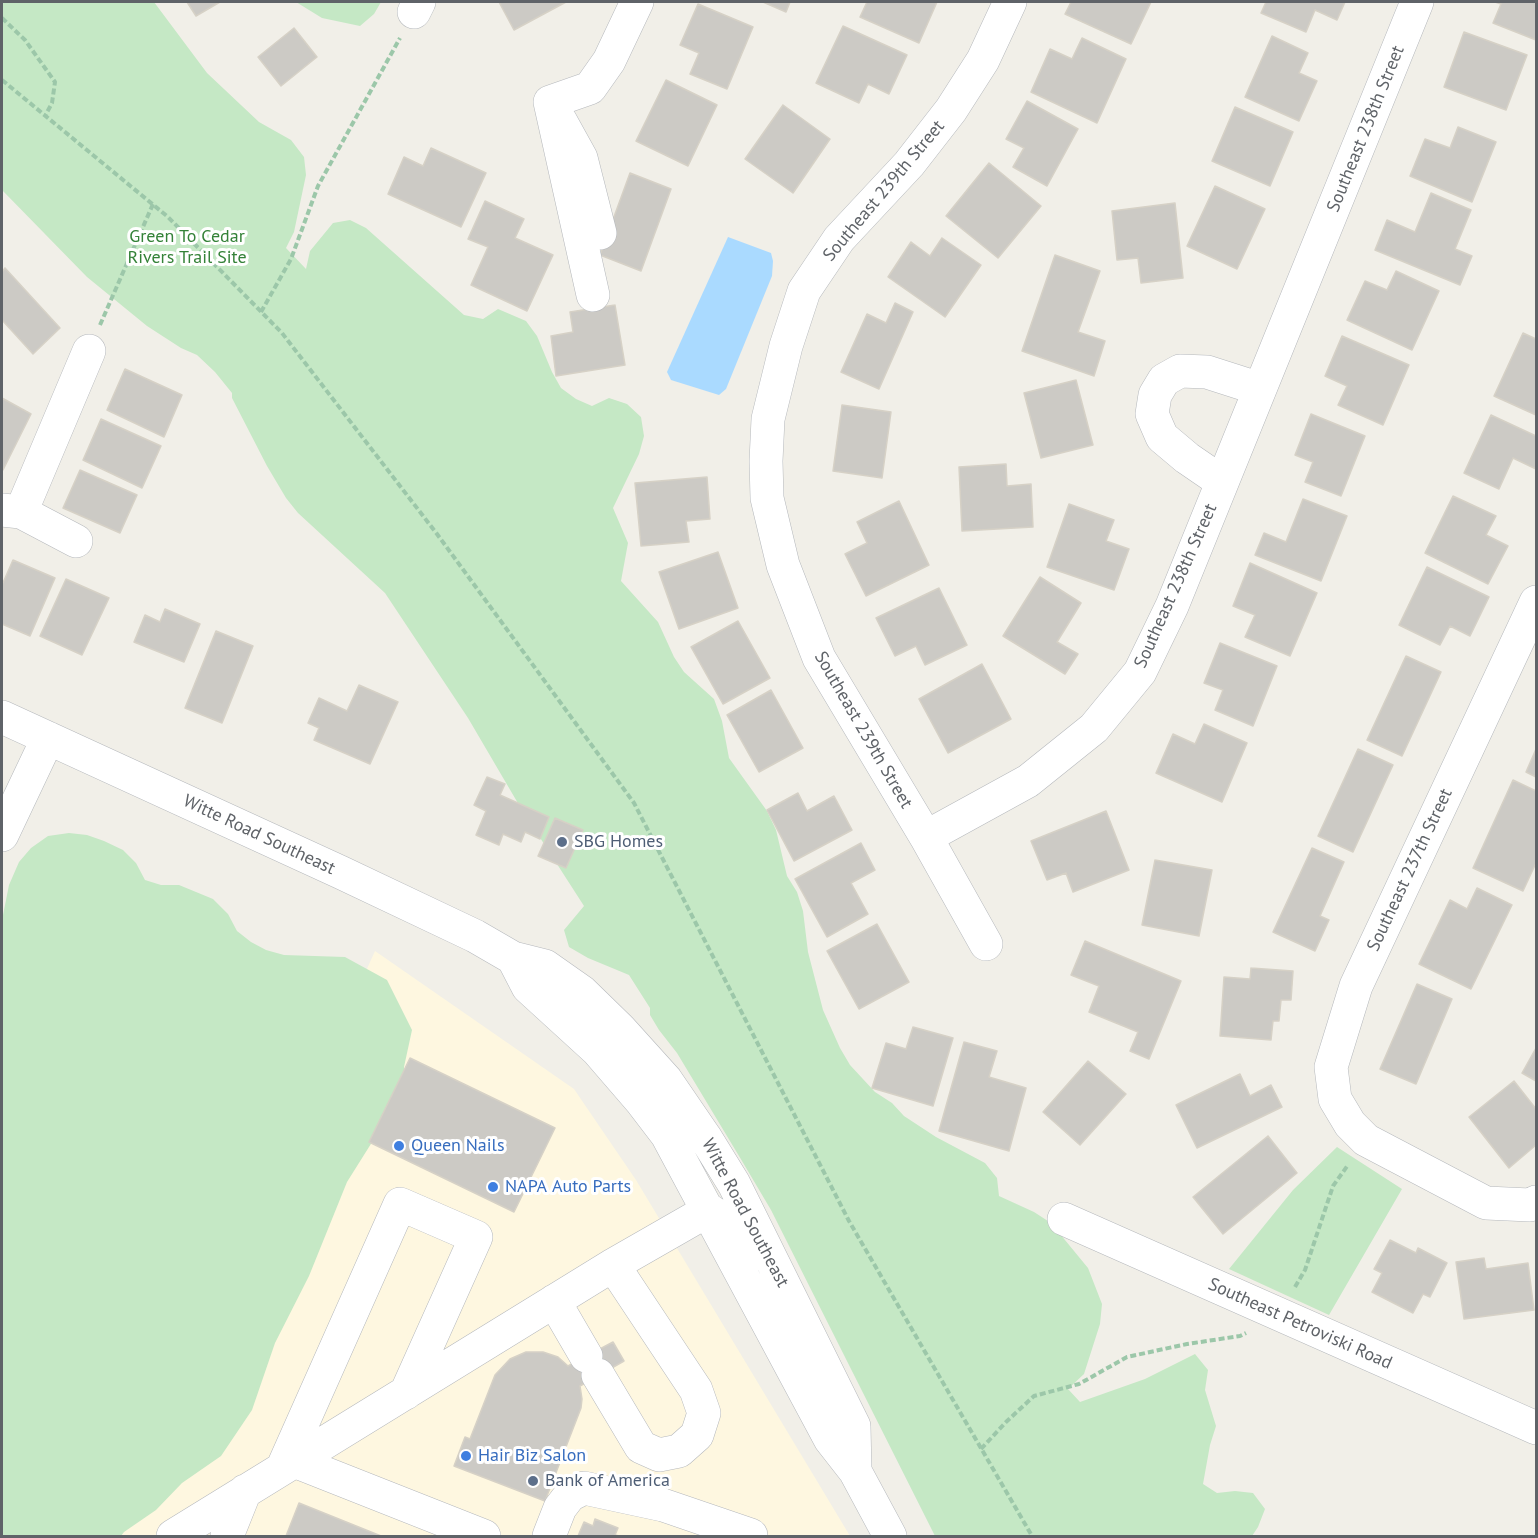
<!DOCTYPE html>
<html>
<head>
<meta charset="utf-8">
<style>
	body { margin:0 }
	#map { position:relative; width:1538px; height:1538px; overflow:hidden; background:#f1efe8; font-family:"PT Sans",sans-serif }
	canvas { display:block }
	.frame { position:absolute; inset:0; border:3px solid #5f6368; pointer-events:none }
</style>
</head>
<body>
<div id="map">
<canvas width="1538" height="1538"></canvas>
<div class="frame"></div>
</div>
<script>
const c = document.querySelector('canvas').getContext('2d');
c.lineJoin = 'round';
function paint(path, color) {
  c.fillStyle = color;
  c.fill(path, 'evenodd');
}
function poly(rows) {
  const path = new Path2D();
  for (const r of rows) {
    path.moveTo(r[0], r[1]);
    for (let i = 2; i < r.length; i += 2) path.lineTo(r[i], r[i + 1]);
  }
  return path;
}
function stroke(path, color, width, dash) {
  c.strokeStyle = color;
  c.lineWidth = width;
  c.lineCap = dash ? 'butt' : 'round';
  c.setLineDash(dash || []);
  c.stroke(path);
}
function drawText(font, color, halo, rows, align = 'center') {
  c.font = font + ' "PT Sans",sans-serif';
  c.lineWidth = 6;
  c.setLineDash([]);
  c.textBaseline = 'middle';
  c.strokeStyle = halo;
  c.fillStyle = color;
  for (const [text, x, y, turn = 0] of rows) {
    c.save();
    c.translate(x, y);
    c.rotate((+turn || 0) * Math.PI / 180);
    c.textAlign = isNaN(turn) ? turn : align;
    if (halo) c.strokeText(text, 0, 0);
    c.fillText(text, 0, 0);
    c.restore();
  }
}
const commercial = poly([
	[375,951,574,1089,636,1180,850,1536,110,1536]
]);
const green = poly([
	[2,2,154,2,207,73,259,122,291,140,304,157,306,175,294,232,286,248,306,269,310,251,333,223,350,220,366,228,464,315,483,319,498,309,526,321,537,336,552,372,561,388,576,399,592,406,609,398,627,404,641,417,644,436,639,454,613,508,628,543,621,581,658,622,674,657,684,672,714,699,722,721,729,758,767,811,776,830,787,876,797,892,803,911,808,952,823,1010,840,1048,850,1065,875,1092,892,1103,904,1116,936,1137,985,1163,997,1178,999,1196,1034,1212,1051,1223,1088,1268,1102,1304,1100,1324,1084,1374,1068,1389,1080,1402,1145,1379,1195,1354,1208,1370,1205,1390,1216,1426,1210,1445,1203,1484,1217,1493,1235,1491,1253,1493,1265,1509,1258,1527,1252,1536,935,1536,771,1210,742,1161,677,1053,659,1030,650,1015,650,1008,629,975,588,958,569,947,564,930,584,906,519,805,468,718,385,593,298,513,286,498,267,466,232,398,232,393,215,372,197,355,181,348,147,326,87,277,2,190],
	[296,2,381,2,374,14,360,26,322,18],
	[69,833,87,835,104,841,123,850,136,863,145,880,161,885,179,885,213,899,228,914,237,931,251,942,266,950,284,955,345,957,387,980,412,1030,404,1067,405,1087,396,1104,347,1182,309,1276,275,1343,252,1410,221,1456,182,1483,156,1510,124,1532,121,1536,2,1536,2,920,9,885,19,862,31,848,48,836],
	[1337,1147,1402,1189,1329,1315,1229,1269,1293,1190]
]);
const water = poly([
	[728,237,771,253,773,261,772,276,726,389,719,395,671,380,667,372]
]);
const building = poly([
	[187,2,220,2,196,16,187,2],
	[499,2,566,2,514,30,499,2],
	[763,2,790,2,786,12,763,2],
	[867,2,937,2,919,43,860,17,867,2],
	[1071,2,1151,2,1131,44,1065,14,1071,2],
	[1266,2,1345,2,1337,20,1315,10,1306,32,1261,13,1266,2],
	[1495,2,1536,2,1536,40,1493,23,1501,4,1495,2],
	[698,4,753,27,727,89,690,74,699,53,680,45,698,4],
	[843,26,907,55,889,94,868,84,859,103,816,83,843,26],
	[294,28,317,57,281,86,258,57,294,28],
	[1464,32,1527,55,1506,110,1444,87,1464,32],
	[1272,36,1308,53,1299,73,1317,81,1299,121,1245,97,1272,36],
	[1082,38,1126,59,1097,123,1031,92,1050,49,1072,59,1082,38],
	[666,80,717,105,688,166,636,141,666,80],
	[1027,101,1078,129,1047,186,1013,167,1024,148,1006,139,1027,101],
	[783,105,830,139,793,193,745,159,783,105],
	[1235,107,1293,132,1270,186,1212,161,1235,107],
	[1458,127,1496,142,1472,202,1410,176,1425,139,1450,148,1458,127],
	[431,148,486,173,461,227,388,194,404,157,423,166,431,148],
	[989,163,1041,206,998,258,946,216,989,163],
	[630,173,671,189,641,271,600,255,630,173],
	[1215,186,1265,209,1237,269,1187,246,1215,186],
	[1431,193,1471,210,1455,249,1472,256,1460,285,1375,250,1387,220,1415,232,1431,193],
	[485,201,524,219,515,238,553,255,527,311,471,285,488,247,468,239,485,201],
	[1175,203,1183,278,1141,283,1138,258,1117,260,1112,211,1175,203],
	[942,238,981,265,945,317,888,277,911,242,930,256,942,238],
	[1055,255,1100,271,1078,332,1105,341,1094,376,1022,351,1055,255],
	[5,268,60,328,33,354,2,320,2,272,5,268],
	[1396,271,1439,291,1412,350,1347,320,1365,281,1387,290,1396,271],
	[895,303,913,312,879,389,841,372,867,314,886,323,895,303],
	[615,305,625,365,556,376,551,336,573,332,570,312,615,305],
	[1523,333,1536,339,1536,415,1494,396,1523,333],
	[1342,336,1409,365,1383,425,1338,405,1347,386,1325,376,1342,336],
	[125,369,182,395,164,437,107,410,125,369],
	[1076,380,1093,445,1041,458,1024,393,1076,380],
	[2,398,31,414,3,470,2,469,2,398],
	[842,405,891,412,882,478,833,471,842,405],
	[1311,414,1365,436,1341,496,1305,482,1313,462,1295,455,1311,414],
	[1491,415,1536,436,1536,469,1513,458,1499,489,1464,473,1491,415],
	[101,419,161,446,142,488,83,460,101,419],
	[1006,464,1007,486,1031,484,1033,527,962,531,959,467,1006,464],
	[80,470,137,495,120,533,63,508,80,470],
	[707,477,710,519,686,521,689,542,641,546,635,483,707,477],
	[1453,496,1496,516,1486,535,1508,546,1488,584,1425,553,1453,496],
	[1303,499,1347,516,1321,581,1255,555,1264,533,1286,542,1303,499],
	[899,501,929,565,866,596,845,554,867,543,857,522,899,501],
	[1069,504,1114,520,1106,541,1129,549,1114,590,1047,567,1069,504],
	[718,552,738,608,679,629,659,572,718,552],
	[13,560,55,578,30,636,2,624,2,585,13,560],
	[1250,563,1317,593,1290,656,1245,637,1255,615,1233,606,1250,563],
	[1427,567,1489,597,1470,636,1450,626,1440,645,1399,625,1427,567],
	[1040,577,1081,603,1057,642,1078,654,1065,674,1003,636,1040,577],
	[66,579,109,598,82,655,40,636,66,579],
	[939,588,967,645,925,665,916,646,895,656,876,618,939,588],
	[165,609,200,624,184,662,134,642,145,615,160,622,165,609],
	[738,621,770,678,723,704,691,647,738,621],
	[216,631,253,646,222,723,185,708,216,631],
	[1220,643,1277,666,1253,726,1215,710,1223,690,1204,683,1220,643],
	[1406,656,1441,672,1402,756,1367,740,1406,656],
	[982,664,1011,719,948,753,919,699,982,664],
	[359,685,398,702,370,764,314,740,319,728,308,723,319,698,347,711,359,685],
	[771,690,803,748,759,772,727,715,771,690],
	[1204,724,1247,743,1222,802,1156,773,1173,734,1195,744,1204,724],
	[1358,749,1393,765,1353,852,1318,836,1358,749],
	[1536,749,1536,777,1526,772,1536,749],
	[487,777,505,784,500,795,549,817,540,839,525,832,521,842,503,834,499,845,476,835,486,811,474,805,487,777],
	[1513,780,1536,791,1536,863,1523,891,1473,868,1513,780],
	[798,793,807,811,834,796,852,830,794,861,767,810,798,793],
	[1106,811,1129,870,1073,892,1066,873,1047,880,1031,841,1106,811],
	[555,818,583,830,566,868,538,856,555,818],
	[861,843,875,870,851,883,868,914,827,937,795,879,861,843],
	[1312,848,1344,862,1320,916,1329,920,1315,951,1273,932,1312,848],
	[1155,860,1212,870,1199,936,1142,925,1155,860],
	[1477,888,1512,905,1471,989,1419,964,1450,900,1467,909,1477,888],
	[877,924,909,982,859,1009,827,951,877,924],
	[1085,941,1181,981,1149,1059,1130,1051,1138,1032,1089,1012,1099,986,1071,975,1085,941],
	[1251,968,1293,971,1291,1000,1281,1000,1279,1021,1273,1021,1271,1040,1220,1036,1224,977,1250,979,1251,968],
	[1417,984,1452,999,1416,1084,1380,1069,1417,984],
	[913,1027,953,1038,933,1106,872,1088,886,1043,906,1049,913,1027],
	[964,1042,997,1051,989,1077,1026,1088,1009,1151,939,1131,964,1042],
	[1536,1048,1536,1081,1522,1073,1536,1048],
	[410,1058,555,1128,514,1212,369,1142,410,1058],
	[1088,1061,1126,1094,1080,1145,1043,1112,1088,1061],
	[1240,1074,1250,1096,1271,1085,1282,1107,1197,1148,1176,1105,1240,1074],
	[1514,1081,1536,1109,1536,1145,1509,1168,1469,1117,1514,1081],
	[1268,1136,1297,1173,1223,1234,1193,1197,1268,1136],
	[1390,1240,1416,1253,1418,1248,1447,1263,1430,1297,1423,1294,1413,1313,1372,1292,1382,1273,1374,1269,1390,1240],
	[1484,1258,1486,1269,1528,1263,1534,1310,1464,1319,1456,1262,1484,1258],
	[613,1342,624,1361,580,1386,582,1399,581,1408,545,1501,454,1466,465,1437,470,1439,495,1375,510,1359,526,1352,543,1352,558,1357,568,1366,613,1342],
	[299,1503,381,1536,286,1536,299,1503],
	[595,1519,618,1528,615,1535,619,1536,578,1536,584,1522,593,1526,595,1519]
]);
const path = poly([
	[2,18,25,40,55,82,52,103,45,116],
	[2,80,168,217,282,333,437,534,634,803,849,1221,1032,1536],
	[261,312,291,259,318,186,400,38],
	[100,325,153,204],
	[1295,1287,1305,1270,1333,1186,1348,1165],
	[981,1449,1006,1422,1034,1396,1079,1384,1127,1357,1187,1344,1240,1336,1246,1333]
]);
const minor = poly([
	[414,12,419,2],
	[550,102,590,88,609,61,637,2],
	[593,295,550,102,581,158,600,233],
	[1222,482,1187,458,1162,437,1152,414,1155,395,1164,380,1180,371,1207,372,1260,389],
	[2,510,21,512,76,541],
	[21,512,89,351],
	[1536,602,1356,986,1331,1067,1335,1099,1350,1124,1366,1140,1486,1203,1530,1205,1536,1202],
	[2,717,340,872,475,936,513,958,545,966,582,992,620,1029,666,1080,705,1137,734,1184,854,1426,855,1471],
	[2,835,48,738],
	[926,837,1028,781,1094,728,1140,672,1172,606,1417,2],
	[986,944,926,837,819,658,783,565,767,498,766,461,768,419,786,346,804,291,839,239,909,164,951,110,983,60,1010,2],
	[513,958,528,987,597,1050,641,1101,667,1135,830,1439,855,1471,890,1536],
	[1064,1219,1536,1428],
	[554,1301,586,1356],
	[598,1375,641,1447,659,1455,679,1451,697,1435,704,1413,696,1390,613,1265],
	[294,1461,484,1536],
	[283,1467,400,1204,476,1237,406,1393],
	[173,1536,613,1265,709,1210,734,1227,741,1235,752,1255],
	[227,1536,245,1491],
	[549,1536,560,1508,570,1495,584,1488,663,1505,751,1535,751,1536]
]);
const markers = [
	[562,842,6,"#5c6f8a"],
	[399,1146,6,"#3f7fe0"],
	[493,1187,6,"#3f7fe0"],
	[466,1456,6,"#3f7fe0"],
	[533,1481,6,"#5c6f8a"]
];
const streetNames = [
	["Southeast 238th Street",1366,129,-68],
	["Southeast 239th Street",884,191,-50],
	["Southeast 238th Street",1176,586,-66],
	["Southeast 239th Street",863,730,60],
	["Witte Road Southeast",259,835,25],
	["Southeast 237th Street",1410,870,-65],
	["Witte Road Southeast",745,1213,62],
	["Southeast Petroviski Road",1300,1324,24]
];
const parkNames = [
	["Green To Cedar",187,237],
	["Rivers Trail Site",187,258]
];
const serviceNames = [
	["SBG Homes",574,842],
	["Bank of America",545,1481]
];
const shopNames = [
	["Queen Nails",411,1146],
	["NAPA Auto Parts",505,1187],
	["Hair Biz Salon",478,1456]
];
paint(commercial, '#fef7e0');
paint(green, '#c5e8c5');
paint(water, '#aadaff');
paint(building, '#cccac5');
stroke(building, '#d6d1c6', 1.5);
stroke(minor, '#b5b8bc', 34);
stroke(path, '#9cc7a9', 4, [6, 3]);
stroke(minor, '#fff', 33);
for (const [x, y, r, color] of markers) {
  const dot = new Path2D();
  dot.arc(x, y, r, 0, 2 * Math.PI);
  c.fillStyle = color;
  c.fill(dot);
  stroke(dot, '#fff', 2);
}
drawText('18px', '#5f6368', '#fff', streetNames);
drawText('18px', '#348238', '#fff', parkNames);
drawText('18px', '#4e5e75', '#fff', serviceNames, 'left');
drawText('18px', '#366cbe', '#fff', shopNames, 'left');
</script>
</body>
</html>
